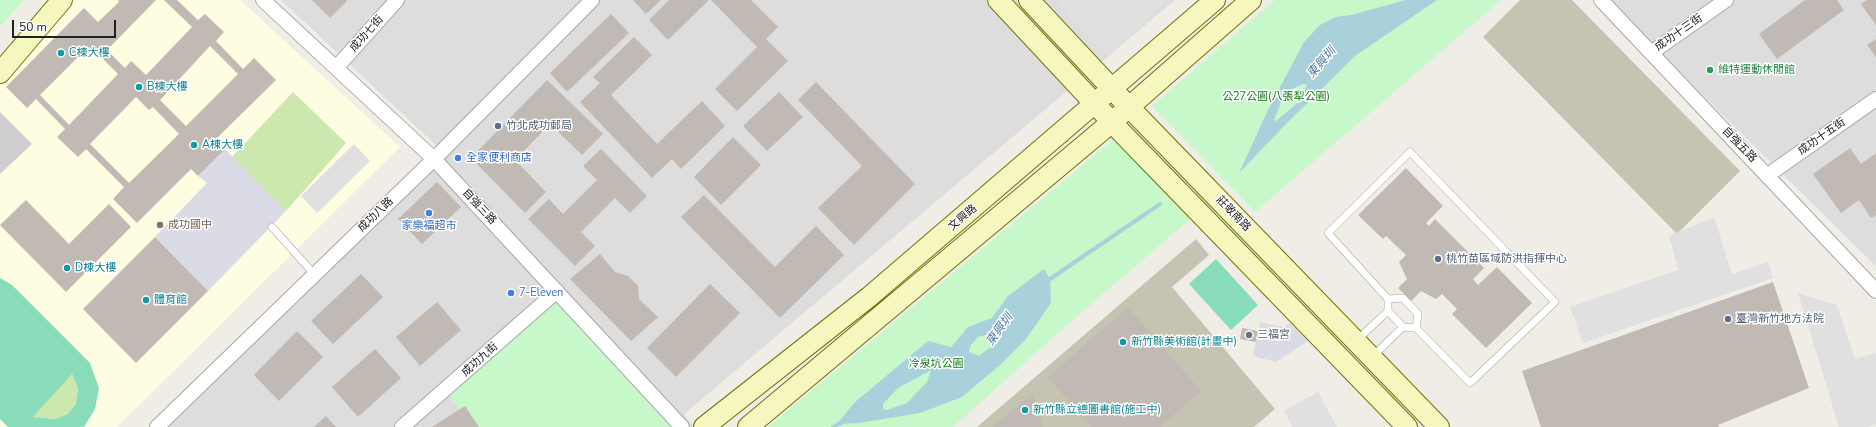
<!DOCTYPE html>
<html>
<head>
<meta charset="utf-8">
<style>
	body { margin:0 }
	#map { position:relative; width:1876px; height:427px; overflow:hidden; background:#f0ede7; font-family:"Nunito Sans",sans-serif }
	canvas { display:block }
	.scale { position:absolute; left:12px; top:20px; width:104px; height:18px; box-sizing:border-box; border:2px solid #202020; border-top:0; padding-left:5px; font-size:12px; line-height:14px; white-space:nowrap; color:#202020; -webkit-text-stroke:3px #fff; paint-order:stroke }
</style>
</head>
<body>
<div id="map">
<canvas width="1876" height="427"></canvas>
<div class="scale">50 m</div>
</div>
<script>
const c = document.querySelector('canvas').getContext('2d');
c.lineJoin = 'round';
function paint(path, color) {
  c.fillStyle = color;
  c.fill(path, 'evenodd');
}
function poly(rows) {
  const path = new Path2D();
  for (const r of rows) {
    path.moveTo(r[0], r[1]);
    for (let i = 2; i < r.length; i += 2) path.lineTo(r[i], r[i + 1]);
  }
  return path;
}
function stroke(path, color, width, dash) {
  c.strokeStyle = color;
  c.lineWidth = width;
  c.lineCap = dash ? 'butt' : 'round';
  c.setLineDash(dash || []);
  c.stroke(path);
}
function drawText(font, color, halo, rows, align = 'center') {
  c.font = font + ' "Nunito Sans","Noto Sans TC",sans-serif';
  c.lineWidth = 3;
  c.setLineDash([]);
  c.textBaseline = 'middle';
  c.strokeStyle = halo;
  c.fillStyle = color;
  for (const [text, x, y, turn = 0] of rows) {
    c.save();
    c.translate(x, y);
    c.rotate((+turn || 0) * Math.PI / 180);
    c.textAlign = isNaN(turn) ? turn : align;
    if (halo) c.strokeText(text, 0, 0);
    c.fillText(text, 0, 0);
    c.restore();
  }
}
const residential = poly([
	[281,0,1175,0,684,414,694,427,163,427,440,149],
	[1606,0,1876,0,1876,266]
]);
const education = poly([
	[70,0,240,0,400,147,117,427,0,427,0,174,32,144,0,112,0,81]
]);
const religious = poly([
	[0,112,32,144,0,174]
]);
const construction = poly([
	[1520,0,1572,0,1740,171,1677,234,1483,37],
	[1196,239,1209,255,1172,287,1275,409,1254,427,977,427]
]);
const grass = poly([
	[293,92,346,143,286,211,232,157],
	[0,302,72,374,78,388,76,404,68,414,55,419,32,417]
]);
const park = poly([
	[0,0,24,0,0,26],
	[1275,0,1501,0,1255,212,1152,106],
	[1113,140,1191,218,1059,332,953,427,768,427],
	[557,291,682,427,471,427,446,390]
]);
const pitch = poly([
	[1216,259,1258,305,1231,330,1189,284],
	[0,278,12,285,90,363,99,388,95,409,84,427,8,427,0,419],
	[72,374,78,388,76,404,68,414,55,419,33,417]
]);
const parking = poly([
	[1055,0,1168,0,1108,57],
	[354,144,370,161,317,213,301,196],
	[1714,217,1732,274,1768,262,1773,278,1583,343,1570,307,1678,270,1669,236],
	[1798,293,1837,305,1855,359,1876,353,1876,424,1868,427,1839,427],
	[1318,392,1337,427,1291,427,1292,426,1284,411]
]);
const plaza = poly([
	[225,149,286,211,208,291,155,237,207,183,198,176],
	[1260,322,1284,327,1290,323,1308,341,1276,362,1253,356]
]);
const water = poly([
	[1406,0,1437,0,1355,56,1285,125,1239,173,1269,108,1304,42,1320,25,1336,17,1351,15],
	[1303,84,1307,84,1300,101,1276,121,1274,120,1283,97,1292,89],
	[1044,269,1050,279,1051,303,1026,339,1001,364,962,397,920,413,859,423,837,424,854,403,928,341,951,347,968,327,992,318,1008,296],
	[999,331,1002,334,1000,340,979,356,969,352,970,346,978,337],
	[931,370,927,382,907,403,887,410,883,409,883,404,898,388]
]);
const stream = poly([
	[1047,283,1050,279,1160,204],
	[833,427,841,423]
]);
const building = poly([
	[118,0,156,0,107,50,125,68,131,61,146,75,192,27,164,0,177,0,198,20,205,14,224,32,216,41,243,69,254,58,276,80,215,140,225,149,198,176,191,169,137,223,113,199,124,187,86,149,78,157,57,137,65,129,36,99,27,108,6,87,84,8,98,22,119,2],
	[210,46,238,74,186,126,160,100],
	[88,47,99,58,100,56,118,74,69,125,40,95],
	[136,97,149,110,153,107,179,134,129,183,90,144],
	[312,0,346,0,347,1,330,18],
	[633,0,661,0,646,14],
	[669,0,709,0,668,40,649,20],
	[711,0,751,0,778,27,766,39,788,61,737,111,715,89,757,47],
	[1805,0,1837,0,1844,10,1777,59,1759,34],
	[1867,0,1876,0,1876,25,1861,4],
	[611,14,629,33,567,92,550,73],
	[634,37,652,55,611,95,657,144,702,101,725,126,681,169,672,159,652,178,580,102,600,83,593,77],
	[1876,39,1876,57,1867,45],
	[547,80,603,134,582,155,550,124,515,160,546,192,525,213,471,158],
	[816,82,915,184,854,245,818,208,862,166,798,100],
	[779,92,803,117,767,151,743,126],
	[733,137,761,165,721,205,694,177],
	[1850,148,1861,164,1876,153,1876,215,1871,218,1859,200,1841,213,1813,174],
	[601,149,647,196,630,213,615,198,581,232,595,246,575,266,528,219,549,199,563,214,597,180,583,166],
	[1406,168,1443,206,1426,223,1429,226,1435,219,1484,268,1473,279,1478,285,1497,267,1532,303,1486,348,1452,314,1457,309,1442,294,1436,299,1421,291,1411,301,1398,288,1407,279,1399,262,1406,255,1386,236,1383,239,1358,215],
	[437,182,461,207,422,244,398,219],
	[704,195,775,267,816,226,844,255,780,318,681,217],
	[26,200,69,244,109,204,131,227,66,292,0,225],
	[155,237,208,291,136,363,83,309],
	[600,254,615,272,628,276,638,286,639,299,658,317,631,341,570,279],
	[361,274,383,297,333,344,311,321],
	[1773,282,1809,388,1718,425,1719,427,1541,427,1522,371],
	[710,284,740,313,676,377,647,348],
	[437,302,461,330,420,366,396,337],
	[1128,307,1201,391,1160,427,1091,427,1048,377],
	[1242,328,1258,331,1256,342,1240,339],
	[297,331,323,357,279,401,254,375],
	[375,349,401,378,358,417,332,387],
	[1033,393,1043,427,992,427],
	[465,406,479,427,432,427],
	[326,416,336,427,314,427]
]);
const lane = poly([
	[1410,152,1555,302,1470,383,1416,328,1403,327,1388,311,1388,299,1328,233,1410,152],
	[272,227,315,275],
	[1388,299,1403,298,1418,314,1416,328],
	[1356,341,1388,311],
	[1373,356,1403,327]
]);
const street = poly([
	[263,0,434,159,682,427],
	[1601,0,1876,291],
	[1651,53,1726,0],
	[336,68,397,0],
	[1768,175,1876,99],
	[157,427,434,159,592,0],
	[402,427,557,291]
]);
const secondary = poly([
	[998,0,1122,133,1407,427],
	[1029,0,1129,107,1439,427],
	[0,73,62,0],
	[704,427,869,297,1215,0],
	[748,427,1112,122,1251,0]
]);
const markers = [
	[61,53,4,"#0f9aa8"],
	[1710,70,4,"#2e9e5b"],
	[139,87,4,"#0f9aa8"],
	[498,126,4,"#5c6f8a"],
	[194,145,4,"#0f9aa8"],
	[458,158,4,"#3f7fe0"],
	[429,213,4,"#3f7fe0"],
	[160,225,4,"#8d6e63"],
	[1438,259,4,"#5c6f8a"],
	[67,268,4,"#0f9aa8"],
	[511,293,4,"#3f7fe0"],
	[146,300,4,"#0f9aa8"],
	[1728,319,4,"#5c6f8a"],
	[1249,335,4,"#6b7280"],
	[1123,342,4,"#0f9aa8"],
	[1025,410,4,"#0f9aa8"]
];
const streetNames = [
	["成功十三街",1679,33,-35],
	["成功七街",367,34,-48],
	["成功十五街",1822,137,-35],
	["自強五路",1739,145,46],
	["自強三路",479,207,47],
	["莊敬南路",1233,214,46],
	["成功八路",376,215,-44],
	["文興路",963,218,-40],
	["成功九街",480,360,-42]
];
const cultureNames = [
	["C棟大樓",69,53],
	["B棟大樓",147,87],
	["A棟大樓",202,145],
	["D棟大樓",75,268],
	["體育館",154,300],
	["新竹縣美術館(計畫中)",1131,342],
	["新竹縣立總圖書館(施工中)",1033,410]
];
const leisureNames = [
	["維特運動休閒館",1718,70]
];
const parkNames = [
	["公27公園(八張犁公園)",1276,97],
	["冷泉坑公園",936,364]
];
const serviceNames = [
	["竹北成功郵局",506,126],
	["桃竹苗區域防洪指揮中心",1446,259],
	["臺灣新竹地方法院",1736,319]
];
const shopNames = [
	["全家便利商店",466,158],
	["家樂福超市",429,226,"center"],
	["7-Eleven",519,293]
];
const educationNames = [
	["成功國中",168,225]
];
const worshipNames = [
	["三福宮",1257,335]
];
const waterNames = [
	["東興圳",1322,63,-49],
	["東興圳",1000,330,-54]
];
paint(residential, '#dedddd');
paint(education, '#fefde2');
paint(religious, '#cecece');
paint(construction, '#c5c4b2');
paint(grass, '#cce8af');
paint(park, '#c6f8c9');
paint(pitch, '#88dcba');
paint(parking, '#e0e0e0');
paint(plaza, '#dbdbe6');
paint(water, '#a9d1dc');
stroke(stream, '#a9d1dc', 4);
paint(building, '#c1b9b3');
stroke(lane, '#a7a7a7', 8);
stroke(street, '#a7a7a7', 16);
stroke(secondary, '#6b7509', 22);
stroke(lane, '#fff', 7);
stroke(street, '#fff', 14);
stroke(secondary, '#f6f7be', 20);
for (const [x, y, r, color] of markers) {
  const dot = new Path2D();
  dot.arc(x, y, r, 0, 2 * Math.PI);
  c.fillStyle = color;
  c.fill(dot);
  stroke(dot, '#fff', 1.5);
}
drawText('11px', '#202020', '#fff', streetNames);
drawText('11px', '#0d838f', '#fff', cultureNames, 'left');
drawText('11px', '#27864d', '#fff', leisureNames, 'left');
drawText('11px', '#107c17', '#fff', parkNames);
drawText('11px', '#4e5e75', '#fff', serviceNames, 'left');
drawText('11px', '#366cbe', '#fff', shopNames, 'left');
drawText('11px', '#785e54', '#fff', educationNames, 'left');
drawText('11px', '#5b616d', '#fff', worshipNames, 'left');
drawText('italic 12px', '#4c7aa5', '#fff', waterNames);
</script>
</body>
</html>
